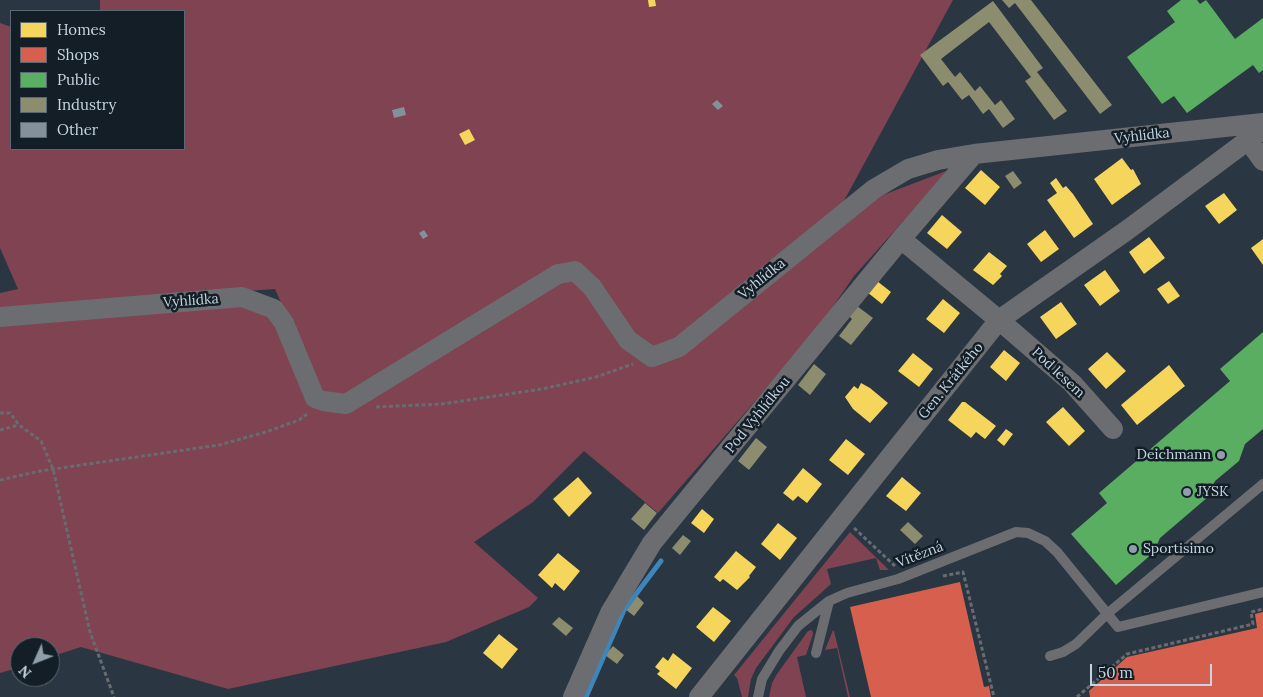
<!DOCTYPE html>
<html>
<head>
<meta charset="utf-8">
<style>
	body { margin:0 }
	#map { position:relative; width:1263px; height:697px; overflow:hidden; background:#2a3742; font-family:Lora,serif }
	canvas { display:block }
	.legend { position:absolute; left:10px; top:10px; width:175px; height:140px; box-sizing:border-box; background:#131e27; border:1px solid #5b6771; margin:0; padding:6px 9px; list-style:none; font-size:15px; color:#c6d5e1 }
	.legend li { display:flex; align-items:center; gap:10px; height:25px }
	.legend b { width:25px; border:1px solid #5b6771 }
	.north { position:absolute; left:10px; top:637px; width:50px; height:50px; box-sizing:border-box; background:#131e27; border:1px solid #5b6771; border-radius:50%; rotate:226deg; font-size:14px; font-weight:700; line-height:20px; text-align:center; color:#c6d5e1 }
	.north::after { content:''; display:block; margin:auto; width:18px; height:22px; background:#8f9ea9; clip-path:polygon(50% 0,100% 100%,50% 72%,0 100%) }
	.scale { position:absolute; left:1090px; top:664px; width:122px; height:22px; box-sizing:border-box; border:2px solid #c6d5e1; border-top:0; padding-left:6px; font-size:15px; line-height:18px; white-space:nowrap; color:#c6d5e1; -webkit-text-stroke:4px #131e27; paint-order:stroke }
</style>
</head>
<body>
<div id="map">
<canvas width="1263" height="697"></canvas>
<ul class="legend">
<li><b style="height:14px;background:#f6d55c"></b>Homes</li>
<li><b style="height:14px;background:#d6604d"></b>Shops</li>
<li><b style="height:14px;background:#5aae61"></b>Public</li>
<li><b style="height:14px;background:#8c8c6e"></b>Industry</li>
<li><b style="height:14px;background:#85919a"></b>Other</li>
</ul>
<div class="north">N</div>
<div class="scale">50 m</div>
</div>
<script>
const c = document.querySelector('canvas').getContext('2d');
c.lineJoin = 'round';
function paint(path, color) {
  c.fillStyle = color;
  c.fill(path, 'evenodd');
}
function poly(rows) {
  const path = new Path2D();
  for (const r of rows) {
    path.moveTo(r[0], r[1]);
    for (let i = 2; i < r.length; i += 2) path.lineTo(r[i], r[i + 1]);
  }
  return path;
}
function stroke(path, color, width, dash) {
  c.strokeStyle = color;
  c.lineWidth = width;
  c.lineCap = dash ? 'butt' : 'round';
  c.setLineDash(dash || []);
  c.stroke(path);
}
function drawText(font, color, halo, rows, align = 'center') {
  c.font = font + ' Lora,serif';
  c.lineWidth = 5;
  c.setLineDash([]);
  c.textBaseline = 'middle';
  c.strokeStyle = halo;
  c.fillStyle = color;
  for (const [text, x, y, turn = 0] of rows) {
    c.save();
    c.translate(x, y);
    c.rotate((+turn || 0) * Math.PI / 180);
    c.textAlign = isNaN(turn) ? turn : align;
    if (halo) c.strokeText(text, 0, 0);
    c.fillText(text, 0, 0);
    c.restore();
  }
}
const green = poly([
	[100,0,953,0,839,210,867,201,949,170,854,276,816,331,658,513,584,451,533,502,474,542,538,598,529,607,446,642,228,689,81,647,50,657,50,647,20,647,20,667,0,673,0,293,18,289,0,248,0,23,11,27,11,149,184,149,184,11,100,11],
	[275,289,310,368,260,304,173,296],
	[850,532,889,570,880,570,876,558,827,569,831,584,794,617,756,668,751,679,748,697,742,697,737,678,734,675],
	[812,630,813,634,806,655,797,657,806,697,769,697,772,683,777,674,808,631],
	[833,630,834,631,850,697,848,697,837,648,825,650]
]);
const homes = poly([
	[648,0,655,0,656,6,649,7],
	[469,129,475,140,465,145,459,134],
	[1122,158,1131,170,1133,169,1141,184,1112,205,1094,179],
	[981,170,1000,187,985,205,965,188],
	[1056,178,1063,188,1066,186,1073,194,1093,224,1074,238,1047,200,1057,193,1050,183],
	[1224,193,1237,210,1219,224,1205,206],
	[942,215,962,232,947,249,927,233],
	[1045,230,1059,249,1041,262,1027,244],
	[1149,237,1165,258,1144,274,1129,252],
	[1263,239,1263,265,1251,248],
	[989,252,1007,266,1000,274,1002,276,993,285,973,270],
	[1105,270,1120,291,1100,306,1084,285],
	[877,281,891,292,882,304,867,292],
	[1169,281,1180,296,1168,304,1157,289],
	[943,299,960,313,944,333,926,319],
	[1061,302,1077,324,1056,339,1040,317],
	[1004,350,1020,363,1006,381,990,367],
	[1107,352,1126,371,1106,389,1088,369],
	[913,353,933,369,919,387,898,371],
	[1169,365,1185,386,1137,425,1121,405],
	[861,383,870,388,888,403,870,423,853,409,845,397,854,386,858,389],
	[962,402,965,402,996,426,985,439,976,432,971,438,948,420],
	[1063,407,1085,431,1069,446,1046,422],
	[1006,429,1013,434,1004,446,997,440],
	[846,439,865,454,848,475,829,460],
	[803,468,822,484,807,503,798,496,793,501,783,493],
	[578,477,592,493,569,517,553,499],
	[902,477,921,493,906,511,886,496],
	[702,509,714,519,704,533,691,523],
	[778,523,797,538,780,560,761,544],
	[736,551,756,567,749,576,750,577,737,590,723,579,720,582,714,577],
	[558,553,580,571,564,591,555,583,552,588,538,575],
	[713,607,731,621,714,642,696,627],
	[499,634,518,649,502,669,483,653],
	[673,653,692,668,676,689,657,674,660,671,655,667,663,657,668,661]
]);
const shops = poly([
	[960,582,984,687,989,686,991,697,871,697,850,607],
	[1263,612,1263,697,1090,697,1089,691,1127,657,1257,628,1255,614]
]);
const public = poly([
	[1181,0,1197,0,1200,4,1206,0,1235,39,1263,18,1263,70,1259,73,1253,65,1187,113,1174,96,1162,104,1127,57,1175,22,1167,11],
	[1263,332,1263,429,1245,444,1239,461,1215,481,1208,497,1160,538,1153,553,1116,585,1071,534,1107,503,1099,493,1230,381,1220,369]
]);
const industry = poly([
	[1002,0,1031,0,1112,105,1100,114,1015,3,1009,8],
	[993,1,1043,68,1037,72,1067,111,1054,120,1025,81,1031,77,989,22,941,59,955,77,960,72,975,91,980,86,995,105,1001,100,1015,119,1003,128,989,109,983,114,969,95,962,100,948,82,943,86,920,55],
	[1013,171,1022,183,1014,189,1005,176],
	[857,306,873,318,851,345,839,336,852,319,849,316],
	[814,364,826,374,810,395,798,385],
	[756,438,767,447,749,470,738,461],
	[645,503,657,513,644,530,631,519],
	[908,522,923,536,915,544,900,530],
	[683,535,691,541,680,555,672,548],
	[636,595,644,603,634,616,625,609],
	[559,617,573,628,566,636,552,624],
	[613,646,624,655,617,664,605,655]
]);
const stream = poly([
	[586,697,624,610,661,561]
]);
const building = poly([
	[717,100,723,106,718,110,712,104],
	[404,107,406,115,394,118,392,110],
	[424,230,428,236,423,239,419,233]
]);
const path = poly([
	[376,407,442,404,542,389,596,377,633,364],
	[0,413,10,413,19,425,41,441,53,469,90,632,114,697],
	[0,430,19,425],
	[0,480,40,471,219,445,266,432,299,420,307,414],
	[854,528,895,566],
	[943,576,963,572,994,697],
	[1077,697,1127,654,1253,624,1251,612,1263,609]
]);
const service = poly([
	[816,653,829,601],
	[1050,656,1063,652,1076,644,1107,614,1263,484],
	[758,697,762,679,779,651,798,626,829,601,847,593,898,579,1016,532,1028,533,1045,541,1057,552,1118,627,1263,592]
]);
const minor = poly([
	[1248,140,1263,161],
	[901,239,999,320,1072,383,1113,429],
	[0,317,242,297,274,309,284,323,315,398,323,401,346,404,558,274,575,271,592,287,628,340,652,357,679,347,874,189,908,169,938,160,974,154,1263,123],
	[573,697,610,613,652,543,901,239,974,154],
	[699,697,999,320,1126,231,1263,129]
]);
const markers = [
	[1221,455,5,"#8f9ea9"],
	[1187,492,5,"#8f9ea9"],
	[1133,549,5,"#8f9ea9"]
];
const streetNames = [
	["Vyhlídka",1142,136,-6],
	["Vyhlídka",762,279,-39],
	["Vyhlídka",191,301,-4],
	["Pod lesem",1058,373,43],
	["Gen. Krátkého",951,381,-51],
	["Pod Vyhlídkou",758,415,-51],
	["Vítězná",920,555,-21]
];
const poiNames = [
	["Deichmann",1211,455,"right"],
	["JYSK",1197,492],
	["Sportisimo",1143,549]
];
paint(green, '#7f4352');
paint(homes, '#f6d55c');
paint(shops, '#d6604d');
paint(public, '#5aae61');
paint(industry, '#8c8c6e');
stroke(stream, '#3e86ba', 5);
paint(building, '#85919a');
stroke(path, '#686c70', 3, [4, 2.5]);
stroke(service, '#6c6d70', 10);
stroke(minor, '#6c6d70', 20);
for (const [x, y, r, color] of markers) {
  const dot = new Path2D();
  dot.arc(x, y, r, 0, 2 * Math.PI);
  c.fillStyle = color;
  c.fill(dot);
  stroke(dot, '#131e27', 2);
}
drawText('14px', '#c6d5e1', '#131e27', streetNames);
drawText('14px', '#c6d5e1', '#131e27', poiNames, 'left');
</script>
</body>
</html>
